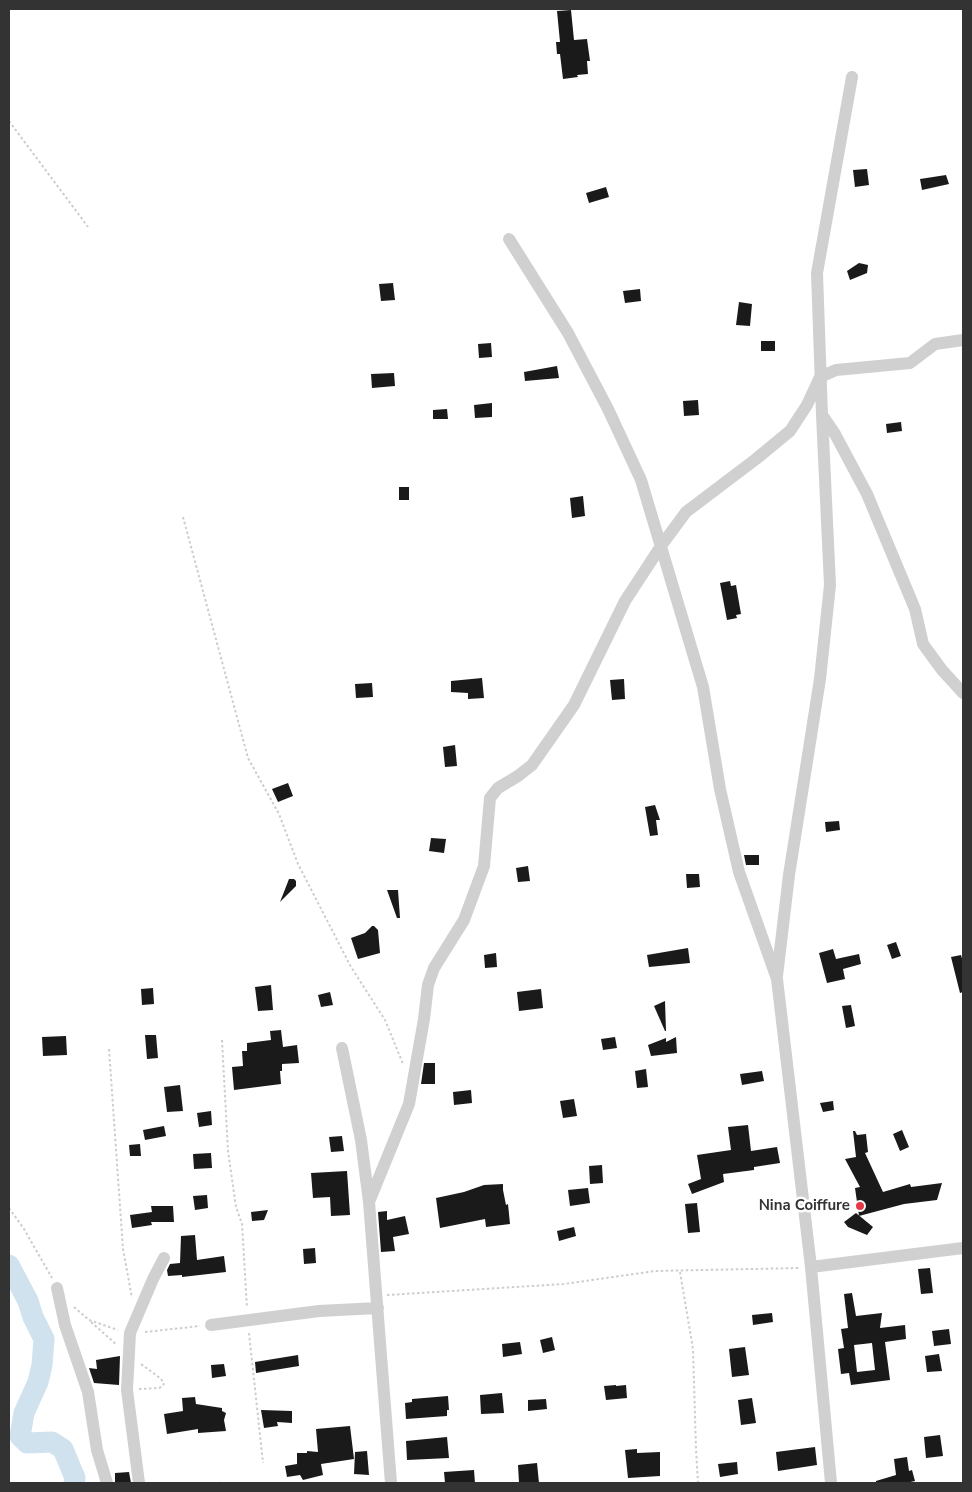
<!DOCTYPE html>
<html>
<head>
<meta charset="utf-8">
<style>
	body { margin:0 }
	#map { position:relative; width:972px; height:1492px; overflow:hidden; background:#fff; font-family:"Nunito Sans",sans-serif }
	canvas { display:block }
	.frame { position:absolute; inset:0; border:10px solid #333; pointer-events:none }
</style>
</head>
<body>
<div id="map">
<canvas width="972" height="1492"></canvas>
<div class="frame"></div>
</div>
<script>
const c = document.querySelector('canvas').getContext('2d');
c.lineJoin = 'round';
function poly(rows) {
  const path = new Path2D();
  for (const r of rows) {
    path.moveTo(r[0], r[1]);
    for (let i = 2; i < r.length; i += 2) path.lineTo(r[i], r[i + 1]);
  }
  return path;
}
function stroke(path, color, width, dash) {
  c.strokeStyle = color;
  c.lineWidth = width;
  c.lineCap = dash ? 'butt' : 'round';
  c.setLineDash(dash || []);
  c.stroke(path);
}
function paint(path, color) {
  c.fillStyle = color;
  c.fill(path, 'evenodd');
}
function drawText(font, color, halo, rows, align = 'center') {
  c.font = font + ' "Nunito Sans",sans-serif';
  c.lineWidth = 5;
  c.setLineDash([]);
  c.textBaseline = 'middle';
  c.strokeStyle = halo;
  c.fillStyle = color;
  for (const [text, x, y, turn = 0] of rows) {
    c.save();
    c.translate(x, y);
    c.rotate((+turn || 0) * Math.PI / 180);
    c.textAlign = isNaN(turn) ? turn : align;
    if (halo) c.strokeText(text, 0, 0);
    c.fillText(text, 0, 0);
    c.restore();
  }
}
const river = poly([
	[9,1265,28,1301,33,1317,44,1339,42,1365,38,1382,24,1413,20,1436,27,1443,52,1442,63,1449,75,1478,74,1483]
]);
const building = poly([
	[571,10,574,40,587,39,590,61,587,61,588,74,577,75,578,77,563,79,560,54,557,54,556,42,560,42,557,11],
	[867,169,869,185,855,187,853,170],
	[946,175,949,184,922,190,920,179],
	[606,187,609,197,589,203,586,193],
	[859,263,868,265,867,273,850,280,847,271],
	[393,283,395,300,381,301,379,284],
	[640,289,641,301,625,303,623,291],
	[739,302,752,304,750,326,736,325],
	[761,341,775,341,775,351,761,351],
	[491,343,492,357,479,358,478,344],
	[557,366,559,378,525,381,524,372],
	[394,373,395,386,372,388,371,374],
	[698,400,699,415,684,416,683,401],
	[492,403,492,417,475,418,474,405],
	[447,409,448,419,433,419,433,410],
	[901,422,902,431,887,433,886,424],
	[399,487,409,487,409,500,399,500],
	[583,496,585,516,572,518,570,498],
	[730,581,731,586,736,585,741,614,736,615,737,618,727,620,720,583],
	[482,678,484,698,468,699,468,693,451,692,451,681],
	[624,679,625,699,612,700,610,680],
	[372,683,373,697,356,698,355,684],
	[455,745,457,766,445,767,443,747],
	[288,783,293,796,278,802,272,789],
	[655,805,660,820,656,820,658,835,650,836,645,807],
	[839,821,840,830,826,832,825,822],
	[431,838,446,839,444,853,429,851],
	[744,855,759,855,759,865,746,865],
	[528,866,530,881,518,882,516,868],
	[686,874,699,874,700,887,687,888],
	[289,879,294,879,296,881,296,886,280,902],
	[387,890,398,890,400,918,397,918],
	[372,926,374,926,378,930,380,953,358,959,351,938,365,933],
	[896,942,901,956,892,959,887,945],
	[688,948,690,963,649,967,647,955],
	[833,949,836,959,859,954,861,964,843,969,845,979,827,983,819,953],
	[496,953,497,967,485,968,484,955],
	[961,955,963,962,963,992,960,993,951,957],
	[271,985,273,1010,258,1011,255,987],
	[153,988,154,1004,142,1005,141,989],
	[541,989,543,1008,519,1011,517,992],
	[330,992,333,1005,321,1007,318,995],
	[665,1001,666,1031,665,1031,654,1006],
	[851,1005,855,1026,846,1028,842,1006],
	[281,1030,283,1047,297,1045,299,1063,282,1064,282,1071,280,1071,281,1084,234,1090,232,1067,243,1066,242,1051,247,1051,247,1043,271,1040,270,1031],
	[145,1035,156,1035,158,1058,147,1059],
	[66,1036,67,1055,43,1056,42,1037],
	[615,1037,617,1048,603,1050,601,1039],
	[676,1037,677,1053,651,1056,648,1045,666,1038,666,1042],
	[424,1063,435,1063,435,1084,421,1084],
	[646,1069,648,1087,637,1088,635,1071],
	[762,1071,764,1081,742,1085,740,1074],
	[180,1085,183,1111,167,1112,164,1087],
	[471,1090,472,1103,454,1105,453,1092],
	[574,1099,577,1116,563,1118,560,1101],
	[833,1101,834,1110,823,1112,820,1103],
	[211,1111,212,1125,199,1127,197,1113],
	[748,1125,751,1151,777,1147,780,1163,754,1167,754,1170,723,1174,724,1182,692,1194,688,1184,701,1179,697,1155,731,1150,728,1127],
	[164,1126,166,1136,145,1140,143,1130],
	[902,1130,909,1147,900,1151,893,1134],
	[853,1131,855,1131,857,1135,866,1134,868,1152,865,1153,883,1192,910,1184,911,1187,942,1183,937,1200,904,1204,859,1216,855,1188,860,1187,845,1159,856,1157],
	[342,1136,344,1151,331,1152,329,1137],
	[140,1144,141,1156,130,1156,129,1145],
	[211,1153,212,1168,194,1169,193,1154],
	[602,1165,603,1183,590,1184,589,1166],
	[347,1171,350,1215,331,1216,330,1197,313,1198,311,1173],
	[503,1184,503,1190,506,1205,508,1204,510,1224,486,1227,485,1219,440,1228,436,1198,464,1192,484,1185],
	[588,1188,590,1203,570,1206,568,1190],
	[207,1195,208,1208,195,1210,193,1196],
	[697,1203,700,1232,688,1233,685,1204],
	[151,1206,173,1206,174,1222,151,1222,152,1225,132,1228,130,1215,152,1212],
	[268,1210,264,1220,252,1221,251,1212],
	[387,1211,387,1220,405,1216,409,1234,393,1237,395,1251,381,1252,378,1212],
	[856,1213,873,1227,867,1235,848,1227,844,1222],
	[574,1227,576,1236,559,1241,557,1231],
	[195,1235,197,1260,224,1256,226,1272,182,1277,182,1275,168,1276,167,1270,170,1264,180,1263,181,1236],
	[315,1248,316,1263,304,1264,303,1249],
	[930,1268,933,1293,921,1294,918,1269],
	[852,1293,856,1316,882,1313,880,1328,905,1325,906,1339,885,1342,890,1380,851,1385,849,1373,841,1374,838,1349,844,1348,841,1329,848,1328,844,1294],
	[872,1343,875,1370,857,1372,854,1345],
	[772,1313,773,1322,753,1325,752,1315],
	[949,1329,951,1344,934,1346,932,1331],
	[552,1337,555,1350,543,1353,540,1340],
	[520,1342,522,1354,503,1357,502,1344],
	[745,1347,749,1375,732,1377,729,1349],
	[939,1354,942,1371,927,1372,925,1356],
	[298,1355,299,1366,256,1373,255,1362],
	[120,1356,119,1385,94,1383,89,1368,97,1369,96,1360],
	[224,1364,226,1376,212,1378,211,1365],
	[616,1385,616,1386,626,1385,627,1398,606,1400,604,1386],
	[502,1393,504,1413,481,1414,480,1395],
	[448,1396,449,1410,447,1410,447,1416,406,1419,405,1403,412,1402,412,1399],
	[195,1397,196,1404,222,1408,222,1411,226,1413,224,1420,226,1431,198,1433,198,1429,167,1434,164,1414,183,1411,182,1398],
	[752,1398,756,1423,741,1425,738,1400],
	[546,1399,547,1409,528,1411,528,1400],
	[261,1410,292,1411,292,1423,277,1422,278,1426,264,1428],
	[350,1426,354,1459,321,1464,323,1475,303,1480,300,1475,287,1477,285,1466,297,1464,297,1453,307,1453,307,1451,318,1452,316,1429],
	[940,1435,943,1456,926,1458,924,1437],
	[447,1437,449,1458,407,1460,406,1441],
	[815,1447,817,1465,778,1471,776,1452],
	[637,1449,637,1453,660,1452,660,1476,628,1478,625,1450],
	[367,1451,369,1475,354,1474,355,1452],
	[907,1457,909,1471,912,1470,915,1481,906,1483,876,1483,876,1481,896,1475,894,1459],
	[737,1462,738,1474,720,1477,718,1464],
	[537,1463,539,1483,519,1483,518,1465],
	[474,1470,475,1483,445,1483,444,1472],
	[129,1472,131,1483,115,1483,115,1473]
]);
const path = poly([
	[9,121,88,227],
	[183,517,248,758,279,814,298,864,351,967,385,1020,403,1064],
	[222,1040,228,1151,236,1207,242,1224,247,1308],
	[109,1049,123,1249,132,1298],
	[9,1208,24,1229,52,1278],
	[680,1272,693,1349,696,1449,698,1483],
	[387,1295,564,1284,655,1271,799,1268],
	[74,1307,89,1320,118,1330],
	[91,1322,117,1345],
	[145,1332,200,1326],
	[249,1333,263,1463],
	[139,1389,159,1388,163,1386,164,1383,160,1378,141,1364],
	[220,1483,221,1482]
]);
const minor = poly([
	[509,239,568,333,608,409,641,480,703,687,720,789,739,872,777,979,811,1267,831,1483],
	[822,415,835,434,867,494,915,609,923,644,942,670,963,693],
	[777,976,789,875,820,679,830,585,822,415,817,273,852,77],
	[342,1048,361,1140,369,1202,391,1483],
	[369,1202,409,1104,424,1019,428,985,434,968,464,920,484,866,490,798,498,788,518,776,532,765,574,705,625,601,661,546,686,512,756,459,790,431,807,405,820,377,836,370,910,363,935,344,963,340],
	[811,1267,963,1248],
	[57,1288,65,1325,88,1392,97,1450,107,1483],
	[211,1325,319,1311,378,1308],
	[139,1483,127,1390,130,1333,153,1279,164,1258]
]);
const markers = [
	[860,1206,5,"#e63946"]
];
const poiNames = [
	["Nina Coiffure",850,1206]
];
stroke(river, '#cfe2ee', 21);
paint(building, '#1a1a1a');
stroke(path, '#cdcdcd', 2, [2.5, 2.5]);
stroke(minor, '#d0d0d0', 12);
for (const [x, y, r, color] of markers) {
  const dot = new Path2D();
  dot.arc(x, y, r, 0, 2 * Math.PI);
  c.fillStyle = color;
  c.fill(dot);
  stroke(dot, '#fff', 2);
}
drawText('bold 15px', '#333', '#fff', poiNames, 'right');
</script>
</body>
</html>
